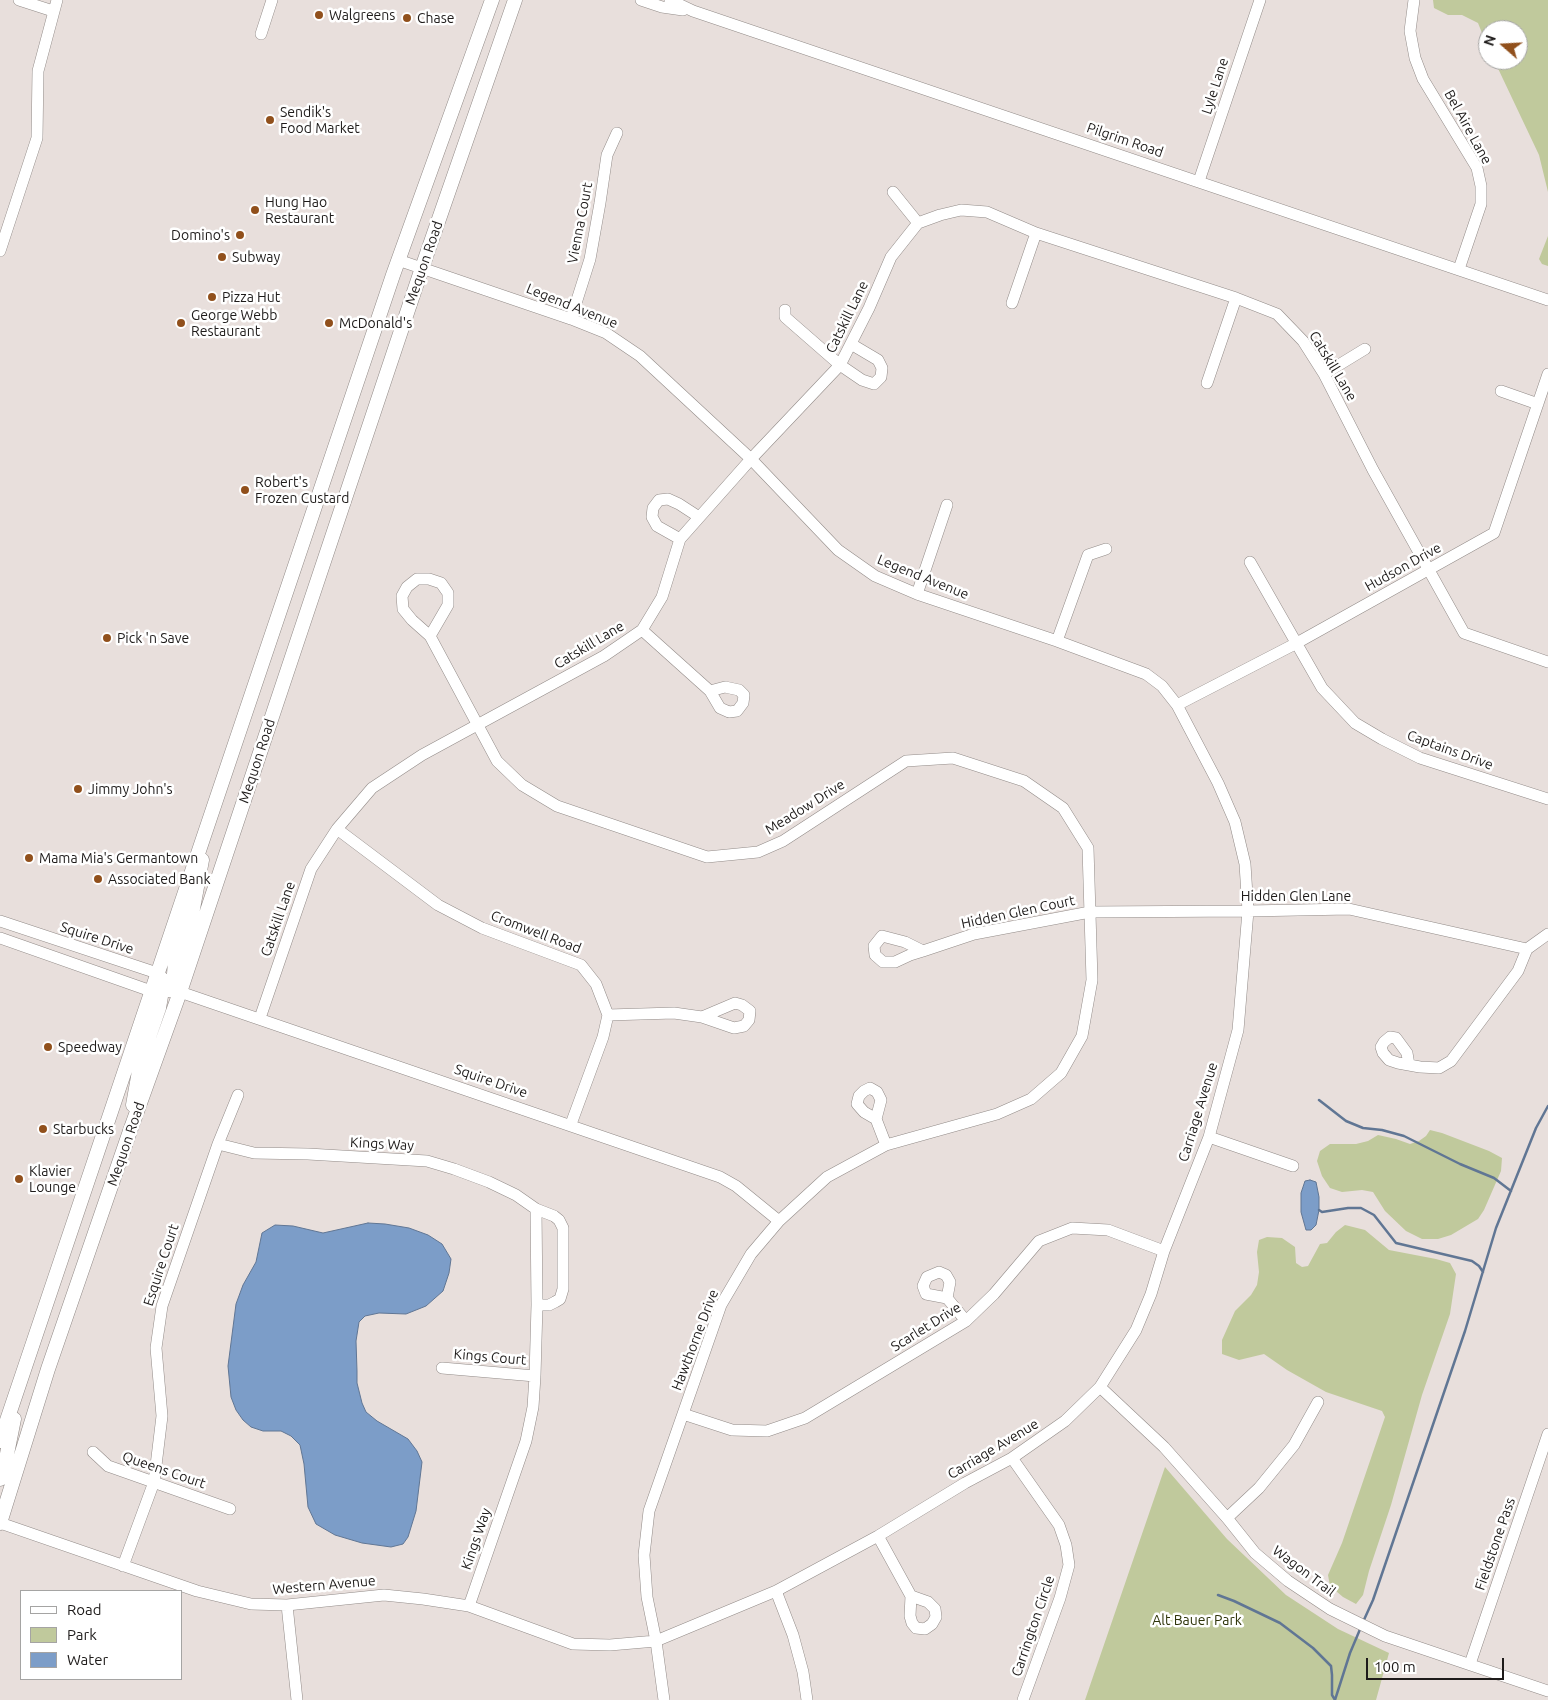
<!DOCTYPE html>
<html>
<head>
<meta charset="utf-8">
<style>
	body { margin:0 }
	#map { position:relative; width:1548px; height:1700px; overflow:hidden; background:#e8dfdc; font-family:Ubuntu,sans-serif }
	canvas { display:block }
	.legend { position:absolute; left:20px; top:1590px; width:162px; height:90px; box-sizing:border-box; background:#fff; border:1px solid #a5a4a3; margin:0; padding:6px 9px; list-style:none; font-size:15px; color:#1e1b1a }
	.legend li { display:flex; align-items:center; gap:10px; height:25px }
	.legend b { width:25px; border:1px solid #a5a4a3 }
	.north { position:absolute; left:1478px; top:20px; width:50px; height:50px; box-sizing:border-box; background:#fff; border:1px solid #a5a4a3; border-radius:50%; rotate:289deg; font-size:14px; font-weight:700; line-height:20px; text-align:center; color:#1e1b1a }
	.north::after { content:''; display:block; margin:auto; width:18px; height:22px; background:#91501c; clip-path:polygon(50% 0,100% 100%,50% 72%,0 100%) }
	.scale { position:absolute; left:1366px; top:1658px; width:138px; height:22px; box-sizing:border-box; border:2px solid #1e1b1a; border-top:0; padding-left:6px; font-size:15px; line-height:18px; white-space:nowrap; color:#1e1b1a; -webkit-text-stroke:4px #fff; paint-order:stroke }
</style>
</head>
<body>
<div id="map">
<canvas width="1548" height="1700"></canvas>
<ul class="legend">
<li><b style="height:6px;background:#fff"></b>Road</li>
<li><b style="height:14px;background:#c0c99c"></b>Park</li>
<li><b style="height:14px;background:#7c9dc8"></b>Water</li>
</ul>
<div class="north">N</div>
<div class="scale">100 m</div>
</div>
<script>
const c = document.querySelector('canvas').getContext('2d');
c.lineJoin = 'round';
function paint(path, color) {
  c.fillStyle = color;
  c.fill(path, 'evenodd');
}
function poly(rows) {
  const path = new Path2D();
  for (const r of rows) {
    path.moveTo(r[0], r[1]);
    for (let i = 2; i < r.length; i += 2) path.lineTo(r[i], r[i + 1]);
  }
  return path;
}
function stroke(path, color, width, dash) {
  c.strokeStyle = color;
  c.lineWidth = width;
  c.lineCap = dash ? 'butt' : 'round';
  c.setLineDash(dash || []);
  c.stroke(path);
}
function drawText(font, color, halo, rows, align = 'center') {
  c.font = font + ' Ubuntu,sans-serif';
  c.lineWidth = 5;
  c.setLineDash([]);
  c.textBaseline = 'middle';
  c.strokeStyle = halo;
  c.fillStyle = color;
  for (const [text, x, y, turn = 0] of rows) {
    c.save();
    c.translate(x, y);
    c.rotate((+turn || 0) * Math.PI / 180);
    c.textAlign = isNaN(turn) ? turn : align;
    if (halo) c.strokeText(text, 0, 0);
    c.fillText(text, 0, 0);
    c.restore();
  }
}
const green = poly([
	[1433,0,1548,0,1548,192,1539,155,1494,60,1518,60,1518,30,1488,30,1488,48,1478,23,1462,15,1448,15,1434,8],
	[1548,236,1548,266,1542,264,1539,259],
	[1430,1130,1442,1133,1489,1151,1502,1158,1501,1171,1484,1210,1478,1219,1451,1235,1438,1239,1422,1239,1406,1231,1385,1211,1373,1192,1362,1190,1342,1192,1330,1188,1322,1176,1317,1161,1320,1151,1330,1144,1356,1144,1368,1141,1378,1135,1396,1139,1410,1144,1419,1141,1426,1136],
	[1345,1225,1365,1230,1389,1250,1436,1259,1450,1263,1456,1274,1450,1314,1422,1395,1391,1505,1369,1571,1363,1595,1356,1604,1343,1597,1330,1586,1328,1575,1342,1543,1385,1417,1382,1411,1326,1392,1287,1370,1264,1354,1239,1360,1222,1354,1222,1340,1235,1311,1251,1295,1257,1285,1259,1272,1257,1252,1259,1240,1267,1237,1282,1238,1295,1247,1296,1263,1302,1267,1308,1266,1320,1244,1327,1243,1336,1232],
	[1165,1467,1227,1539,1286,1595,1338,1629,1389,1653,1376,1700,1085,1700]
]);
const water = poly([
	[1310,1180,1316,1182,1319,1197,1319,1210,1316,1225,1311,1230,1306,1230,1301,1212,1301,1193,1305,1181,1310,1180],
	[368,1223,385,1224,409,1228,428,1235,442,1244,451,1259,449,1273,443,1291,426,1306,406,1314,379,1313,365,1316,359,1322,356,1341,357,1371,357,1383,362,1403,366,1412,377,1421,408,1439,417,1451,422,1462,416,1511,408,1537,403,1544,391,1547,362,1543,335,1535,316,1524,308,1507,304,1464,300,1445,291,1436,281,1431,263,1431,251,1427,243,1420,236,1410,231,1397,228,1366,236,1304,243,1285,256,1262,262,1233,275,1225,293,1226,323,1233,368,1223]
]);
const stream = poly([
	[1319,1100,1346,1121,1363,1128,1382,1130,1404,1136,1460,1164,1494,1178,1511,1191],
	[1319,1210,1322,1212,1348,1208,1361,1208,1374,1215,1396,1243,1472,1261,1479,1266,1483,1272],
	[1218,1595,1234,1601,1280,1623,1313,1648,1331,1666,1332,1675,1332,1695,1335,1700],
	[1363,1622,1373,1600,1465,1331,1496,1228,1536,1128,1548,1106],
	[1335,1700,1350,1653,1361,1627]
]);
const minor = poly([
	[19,0,53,11],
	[641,0,662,7,683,10],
	[670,0,693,11,1548,300],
	[1414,0,1410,31,1415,58,1423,79,1477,168,1481,186,1481,204,1459,269],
	[261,34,272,0],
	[1199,181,1260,0],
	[893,192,918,223],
	[0,251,37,138,38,71,57,0],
	[1012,303,1036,233],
	[785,310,785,317,840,365,862,380,874,384,881,377,882,368,878,360,851,344],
	[571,319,590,259,600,203,607,155,617,133],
	[1324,374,1365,349],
	[1207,383,1236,298],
	[1501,391,1538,404],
	[680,539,657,526,652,517,653,508,659,500,668,499,679,504,699,517],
	[1250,562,1322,688,1355,723,1382,739,1420,758,1548,799],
	[917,594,947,505],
	[642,630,710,691,720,708,729,712,737,711,743,703,744,695,739,690,725,687,710,691],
	[430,636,448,605,448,593,441,583,429,579,417,579,407,587,402,596,403,609,412,620,430,636,497,761,522,785,557,806,707,857,758,852,783,841,906,761,953,758,1024,781,1063,808,1088,848,1092,980,1082,1036,1061,1073,1031,1099,997,1114,886,1145,827,1177,779,1221,751,1254,721,1305,649,1511,644,1555,647,1597,656,1641,664,1700],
	[1057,641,1088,555,1106,549],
	[1177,705,1295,644,1494,533,1548,374],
	[337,829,438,905,482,928,581,965,596,984,608,1015,603,1037,571,1124],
	[0,921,157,973,180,992],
	[0,938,151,991,180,992,720,1177,736,1186,779,1221],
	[1527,949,1548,934],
	[923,951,905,942,882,936,874,946,875,955,883,962,895,962,910,955,923,951,974,934,1090,912,1248,911,1349,909,1527,949],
	[608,1015,674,1013,702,1017,734,1028,744,1026,749,1020,750,1011,742,1005,735,1003,702,1017],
	[260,1018,311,869,337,829,372,788,422,755,604,656,642,630,662,597,680,539,751,459,840,365,869,308,891,257,918,223,940,215,961,210,987,212,1036,233,1236,298,1277,314,1303,341,1324,374,1373,470,1464,633,1548,662],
	[1409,1065,1407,1053,1396,1038,1390,1037,1384,1042,1381,1047,1383,1053,1389,1060,1398,1063,1420,1067,1439,1068,1451,1061,1518,971,1527,949],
	[876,1119,864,1112,857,1104,859,1096,864,1091,870,1088,877,1092,881,1100,876,1119,886,1145],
	[1209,1137,1293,1166],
	[218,1144,254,1153,308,1154,427,1161,454,1169,489,1182,516,1195,536,1209,537,1305,535,1376,533,1407,526,1441,469,1606],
	[536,1209,554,1216,559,1220,563,1228,563,1289,560,1299,555,1302,549,1305,537,1305],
	[947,1298,950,1282,946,1275,939,1272,927,1277,923,1286,926,1294,947,1298,966,1321],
	[442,1368,535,1376],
	[1100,1387,1164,1447,1227,1518,1255,1553,1288,1581,1330,1609,1385,1636,1548,1691],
	[683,1414,732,1430,767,1431,805,1418,966,1321,994,1294,1039,1241,1072,1228,1108,1230,1164,1251],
	[93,1452,108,1466,230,1509],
	[1012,1458,1059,1525,1066,1545,1069,1565,1060,1598,1023,1700],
	[1227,1518,1259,1488,1294,1445,1318,1402],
	[0,1523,197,1591,251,1604,287,1605,384,1595,423,1599,469,1606,573,1644,610,1645,656,1641,776,1591,878,1536,965,1483,1012,1458,1065,1421,1100,1387,1136,1330,1151,1294,1164,1251,1209,1137,1238,1030,1248,911,1245,864,1235,822,1218,783,1177,705,1162,686,1146,674,1057,641,917,594,875,576,838,550,751,459,640,356,606,333,571,319,398,260],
	[878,1536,911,1596,910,1616,912,1623,916,1628,925,1629,932,1624,936,1617,935,1609,928,1602,911,1596],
	[123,1566,154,1482,162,1416,156,1348,162,1306,218,1144,238,1095],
	[776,1591,793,1635,803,1672,807,1700],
	[287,1605,297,1700],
	[1470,1664,1548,1434]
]);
const major = poly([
	[180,992,174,974,175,963,192,914,202,860],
	[133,1105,141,1060,159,1008,161,996,162,984,157,973],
	[0,1441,393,275,492,0],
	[0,1479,5,1464,14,1419],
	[0,1523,48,1369,130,1131,180,992,422,268,515,0]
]);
const markers = [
	[319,15,5,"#91501c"],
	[407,18,5,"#91501c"],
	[270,120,5,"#91501c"],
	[255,210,5,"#91501c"],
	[240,235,5,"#91501c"],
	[222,257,5,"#91501c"],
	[212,297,5,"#91501c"],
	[181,323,5,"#91501c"],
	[329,323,5,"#91501c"],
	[245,490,5,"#91501c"],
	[107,638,5,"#91501c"],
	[78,789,5,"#91501c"],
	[29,858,5,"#91501c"],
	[98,879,5,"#91501c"],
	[48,1047,5,"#91501c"],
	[43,1129,5,"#91501c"],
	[19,1179,5,"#91501c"]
];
const poiNames = [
	["Walgreens",329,15],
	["Chase",417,18],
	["Sendik's",280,112],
	["Food Market",280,128],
	["Hung Hao",265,202],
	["Restaurant",265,218],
	["Domino's",230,235,"right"],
	["Subway",232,257],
	["Pizza Hut",222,297],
	["George Webb",191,315],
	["Restaurant",191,331],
	["McDonald's",339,323],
	["Robert's",255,482],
	["Frozen Custard",255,498],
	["Pick 'n Save",117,638],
	["Jimmy John's",88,789],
	["Mama Mia's Germantown",39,858],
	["Associated Bank",108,879],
	["Speedway",58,1047],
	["Starbucks",53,1129],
	["Klavier",29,1171],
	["Lounge",29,1187]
];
const streetNames = [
	["Lyle Lane",1215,86,-72],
	["Bel Aire Lane",1468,127,61],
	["Pilgrim Road",1125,140,19],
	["Vienna Court",580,223,-79],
	["Mequon Road",424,263,-71],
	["Legend Avenue",572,306,22],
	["Catskill Lane",847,317,-64],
	["Catskill Lane",1333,366,59],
	["Hudson Drive",1403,567,-29],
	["Legend Avenue",923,577,22],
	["Catskill Lane",589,645,-31],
	["Captains Drive",1450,750,20],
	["Mequon Road",257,761,-72],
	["Meadow Drive",805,807,-32],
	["Hidden Glen Lane",1296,896],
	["Hidden Glen Court",1018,912,-12],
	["Catskill Lane",278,919,-71],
	["Cromwell Road",536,932,21],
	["Squire Drive",97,938,18],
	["Squire Drive",491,1081,19],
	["Carriage Avenue",1198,1112,-73],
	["Mequon Road",126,1144,-71],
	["Kings Way",382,1144,3],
	["Esquire Court",161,1265,-72],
	["Scarlet Drive",926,1327,-32],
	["Hawthorne Drive",695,1340,-69],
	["Kings Court",490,1357,5],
	["Carriage Avenue",993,1449,-31],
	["Queens Court",164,1470,19],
	["Kings Way",476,1539,-71],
	["Fieldstone Pass",1495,1544,-71],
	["Wagon Trail",1304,1571,37],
	["Western Avenue",324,1585,-5],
	["Carrington Circle",1033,1626,-71]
];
const parkNames = [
	["Alt Bauer Park",1197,1620]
];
paint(green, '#c0c99c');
paint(water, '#7c9dc8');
stroke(water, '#607694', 1);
stroke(stream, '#607694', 2.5);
stroke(minor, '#928b88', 12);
stroke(major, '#928b88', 15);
stroke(minor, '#fff', 11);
stroke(major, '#fff', 14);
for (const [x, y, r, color] of markers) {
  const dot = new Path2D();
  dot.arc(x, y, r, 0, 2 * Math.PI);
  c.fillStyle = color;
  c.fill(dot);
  stroke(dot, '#fff', 2);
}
drawText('14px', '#1e1b1a', '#fff', poiNames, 'left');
drawText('14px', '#1e1b1a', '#fff', streetNames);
drawText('14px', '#2f340a', '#fff', parkNames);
</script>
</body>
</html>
